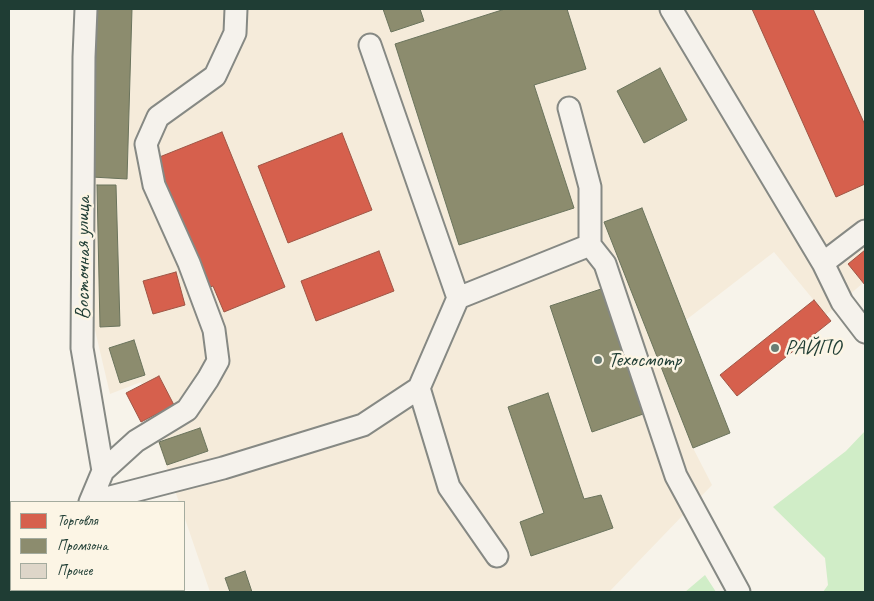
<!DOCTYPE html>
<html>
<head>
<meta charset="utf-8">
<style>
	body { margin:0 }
	#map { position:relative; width:874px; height:601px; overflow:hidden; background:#f7f3ea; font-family:Caveat,sans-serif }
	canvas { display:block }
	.frame { position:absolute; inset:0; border:10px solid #1f3d34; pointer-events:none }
	.legend { position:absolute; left:10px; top:501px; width:175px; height:90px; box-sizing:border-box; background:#fcf5e5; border:1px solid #a4ab9e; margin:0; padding:6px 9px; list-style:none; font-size:15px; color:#1f3d34 }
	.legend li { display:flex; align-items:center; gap:10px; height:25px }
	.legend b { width:25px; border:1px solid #a4ab9e }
</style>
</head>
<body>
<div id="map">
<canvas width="874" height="601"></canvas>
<div class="frame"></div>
<ul class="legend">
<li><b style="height:14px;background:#d6604d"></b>Торговля</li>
<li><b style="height:14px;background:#8c8c6e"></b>Промзона</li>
<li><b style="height:14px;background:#ded6c9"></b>Прочее</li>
</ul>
</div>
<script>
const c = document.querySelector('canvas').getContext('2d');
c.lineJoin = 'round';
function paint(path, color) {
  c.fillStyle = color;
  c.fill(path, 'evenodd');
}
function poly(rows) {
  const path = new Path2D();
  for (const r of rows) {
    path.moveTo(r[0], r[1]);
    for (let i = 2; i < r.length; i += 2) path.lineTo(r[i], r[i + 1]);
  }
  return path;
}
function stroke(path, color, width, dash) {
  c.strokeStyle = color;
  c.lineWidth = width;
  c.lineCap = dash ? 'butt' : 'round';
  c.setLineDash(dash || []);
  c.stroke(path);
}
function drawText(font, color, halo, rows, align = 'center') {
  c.font = font + ' Caveat,sans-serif';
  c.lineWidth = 5;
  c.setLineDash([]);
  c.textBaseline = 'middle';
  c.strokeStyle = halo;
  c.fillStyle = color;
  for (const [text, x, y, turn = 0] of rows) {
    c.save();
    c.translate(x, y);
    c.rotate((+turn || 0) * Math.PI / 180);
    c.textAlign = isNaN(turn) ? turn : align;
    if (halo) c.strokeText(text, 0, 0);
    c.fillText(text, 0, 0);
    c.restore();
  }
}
const built = poly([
	[92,9,865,9,865,285,863,283,826,315,774,252,686,320,730,433,693,448,712,485,609,592,210,592,184,516,184,502,179,502,155,434,174,405,159,376,142,385,141,382,110,394,95,330,88,172]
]);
const green = poly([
	[865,431,865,592,823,592,828,585,825,558,773,507,846,451],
	[705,575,716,592,685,592]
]);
const shops = poly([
	[752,9,813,9,865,125,865,184,836,197,752,9],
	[222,132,285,287,224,312,213,286,204,289,152,160,222,132],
	[342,133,372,210,288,243,258,166,342,133],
	[865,250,865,285,848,264,865,250],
	[379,251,394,291,316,321,301,281,379,251],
	[176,272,185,305,153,314,143,281,176,272],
	[814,300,831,321,737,396,720,375,814,300],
	[159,376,174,405,141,422,126,393,159,376]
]);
const industry = poly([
	[97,9,132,9,127,179,92,177,97,9],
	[383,9,420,9,424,21,391,32,383,9],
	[505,9,567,9,586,69,534,85,574,208,459,245,395,44,505,9],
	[660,68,687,120,644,143,617,91,660,68],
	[97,185,116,185,120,326,100,327,97,185],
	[642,208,730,433,693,448,604,222,642,208],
	[604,288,646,413,592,432,550,306,604,288],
	[134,340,145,375,120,383,109,348,134,340],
	[548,393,584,499,601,495,613,528,531,556,520,522,544,513,508,407,548,393],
	[200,428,208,451,167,465,159,442,200,428],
	[245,571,252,592,230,592,225,578,245,571]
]);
const building = poly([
	[9,507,11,508,11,536,9,546,9,507],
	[120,590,148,590,147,592,119,592,120,590]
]);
const minor = poly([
	[86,9,84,57,82,348,103,471,90,502],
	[671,9,823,263,842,302,865,332],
	[370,45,458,298],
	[590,245,605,264,676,476,739,592],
	[823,263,865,231],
	[103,471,136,441,187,410,208,379,218,361,214,330,189,263,154,185,146,144,158,117,215,76,235,33,236,9],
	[91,502,223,468,363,425,419,388],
	[497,556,449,487,419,388,458,298,590,245,590,187,569,108],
	[58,592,59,590]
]);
const markers = [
	[775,348,5,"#6b7d74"],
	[598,360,5,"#6b7d74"]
];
const streetNames = [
	["Восточная улица",83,258,-90]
];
const poiNames = [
	["РАЙПО",785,348],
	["Техосмотр",608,360]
];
paint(built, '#f5ebda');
paint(green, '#d0edc7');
paint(shops, '#d6604d');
stroke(shops, '#9f5646', 1);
paint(industry, '#8c8c6e');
stroke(industry, '#6b745d', 1);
paint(building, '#ded6c9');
stroke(building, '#868984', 1);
stroke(minor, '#868984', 25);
stroke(minor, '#f5f2ec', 21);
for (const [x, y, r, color] of markers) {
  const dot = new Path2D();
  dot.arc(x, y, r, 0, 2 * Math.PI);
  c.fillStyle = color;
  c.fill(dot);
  stroke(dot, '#fcf5e5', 2);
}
drawText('21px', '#1f3d34', '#fcf5e5', streetNames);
drawText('21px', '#1f3d34', '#fcf5e5', poiNames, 'left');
</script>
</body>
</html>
